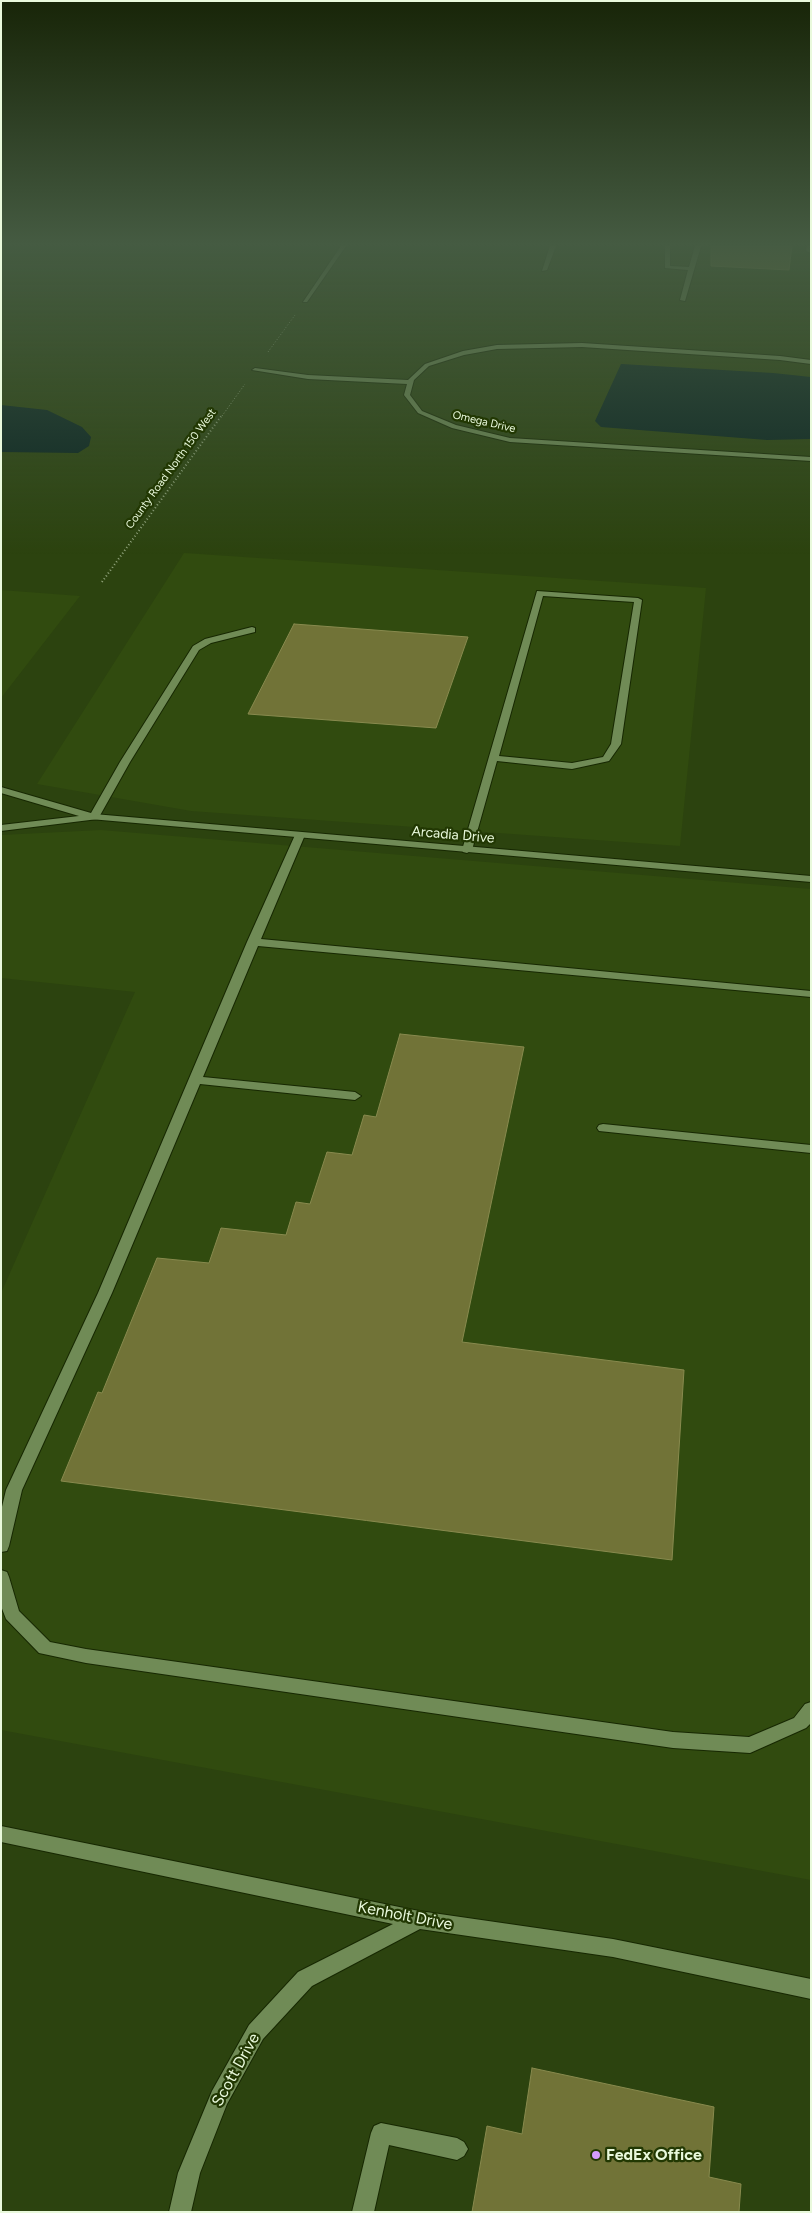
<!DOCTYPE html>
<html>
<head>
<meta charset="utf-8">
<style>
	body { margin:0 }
	#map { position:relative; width:812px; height:2213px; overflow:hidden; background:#2c430f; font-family:Figtree,sans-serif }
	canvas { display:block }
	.frame { position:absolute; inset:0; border:2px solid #e9f9dc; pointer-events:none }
</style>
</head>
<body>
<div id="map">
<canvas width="812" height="2213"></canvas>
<div class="frame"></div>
</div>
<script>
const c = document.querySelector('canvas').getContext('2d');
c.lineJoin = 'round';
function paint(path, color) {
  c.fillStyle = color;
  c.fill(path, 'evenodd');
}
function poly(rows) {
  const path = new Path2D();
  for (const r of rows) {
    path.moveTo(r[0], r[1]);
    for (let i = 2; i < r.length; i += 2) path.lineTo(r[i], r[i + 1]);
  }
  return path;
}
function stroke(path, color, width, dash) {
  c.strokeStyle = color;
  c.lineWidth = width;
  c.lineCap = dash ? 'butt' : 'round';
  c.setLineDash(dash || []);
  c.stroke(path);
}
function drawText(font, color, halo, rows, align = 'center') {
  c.font = font + ' Figtree,sans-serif';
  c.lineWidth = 4.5;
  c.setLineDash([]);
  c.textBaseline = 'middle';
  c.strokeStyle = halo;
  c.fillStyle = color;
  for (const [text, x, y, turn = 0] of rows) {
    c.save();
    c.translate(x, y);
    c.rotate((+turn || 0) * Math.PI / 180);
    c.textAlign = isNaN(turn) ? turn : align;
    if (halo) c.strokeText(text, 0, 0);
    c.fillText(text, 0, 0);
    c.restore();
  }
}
const built = poly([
	[184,553,706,588,680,846,191,811,37,784],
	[1,590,80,596,1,698],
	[101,830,811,889,811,1880,1,1730,1,1293,135,992,1,978,1,835]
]);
const water = poly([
	[621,364,773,373,811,377,811,439,767,440,601,427,595,421],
	[1,405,47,410,82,427,91,437,89,446,78,453,1,452]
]);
const building = poly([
	[711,246,792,246,789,270,711,266,711,246],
	[294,624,468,637,436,728,248,714,294,624],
	[400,1034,524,1047,462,1342,684,1370,672,1560,61,1481,98,1392,102,1393,157,1258,209,1263,221,1228,286,1235,296,1202,310,1204,327,1152,352,1155,364,1115,376,1117,400,1034],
	[532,2068,714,2107,709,2177,741,2184,739,2212,472,2212,487,2126,522,2134,532,2068]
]);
const pathFar1 = poly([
	[268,352,295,315],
	[222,416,245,384]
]);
const path = poly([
	[102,582,222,415]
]);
const service = poly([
	[665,246,670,246,670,266,689,267,695,246,701,246,685,301,680,300,688,270,665,268,665,246],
	[807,246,811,246,811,253,806,251,807,246],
	[582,343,780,356,811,360,811,364,780,360,582,347,497,349,464,355,429,366,414,380,410,395,422,411,456,425,510,438,811,457,811,461,510,442,452,428,418,413,404,395,407,384,308,379,252,370,255,368,308,375,408,380,425,364,463,351,497,345,582,343],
	[537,591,638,598,642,600,621,744,609,761,572,769,497,761,472,850,467,853,463,852,462,850,537,591],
	[543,596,634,602,611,744,603,757,572,763,499,756,543,596],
	[252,627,255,628,255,632,211,643,199,650,130,762,98,819,1,831,1,825,79,816,1,793,1,787,91,813,120,762,193,646,205,639,252,627],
	[300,832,305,835,261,939,811,991,811,997,258,946,203,1077,355,1092,361,1096,355,1100,200,1084,112,1293,22,1490,9,1546,7,1551,1,1552,1,1511,6,1490,98,1293,247,942,295,835,300,832],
	[603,1124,811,1145,811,1153,599,1131,597,1128,599,1125,603,1124],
	[1,1570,7,1572,9,1577,19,1611,50,1642,86,1649,673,1732,749,1737,794,1718,805,1704,811,1702,811,1723,806,1728,750,1753,673,1748,86,1663,39,1653,6,1619,1,1606,1,1570],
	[381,2123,457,2138,464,2142,468,2149,464,2156,457,2160,389,2145,374,2212,352,2212,371,2133,374,2126,381,2123]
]);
const minor = poly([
	[341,246,346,246,307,302,303,302,341,246],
	[550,246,556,246,547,270,542,271,550,246],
	[94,814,811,876,811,882,90,819,89,817,94,814],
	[1,1826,419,1911,613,1939,811,1979,811,1999,613,1957,420,1929,312,1986,263,2039,227,2104,200,2173,191,2212,169,2212,178,2173,212,2091,249,2025,298,1972,393,1924,1,1842,1,1826]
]);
const markers = [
	[596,2155,5,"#d49cfc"]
];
const farStreetnames = [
	["Omega Drive",484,422,13],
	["County Road North 150 West",171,469,-54]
];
const streetNames = [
	["Arcadia Drive",453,835,5]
];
const nearStreetnames = [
	["Kenholt Drive",405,1916,11],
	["Scott Drive",236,2070,-61]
];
const nearPoinames = [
	["FedEx Office",606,2155]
];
paint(built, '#314b0f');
paint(water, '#072221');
paint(building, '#717337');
stroke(building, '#888a4e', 1);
stroke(service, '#172802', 2);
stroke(minor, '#172802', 2);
stroke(pathFar1, '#94a77f', 1, [1, 2]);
stroke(path, '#94a77f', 2, [1, 2.5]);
paint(service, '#708b56');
paint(minor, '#708b56');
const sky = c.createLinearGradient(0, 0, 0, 555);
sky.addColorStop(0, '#182508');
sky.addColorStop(0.44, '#455b42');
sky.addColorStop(1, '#455b4200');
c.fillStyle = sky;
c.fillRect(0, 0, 812, 555);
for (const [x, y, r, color] of markers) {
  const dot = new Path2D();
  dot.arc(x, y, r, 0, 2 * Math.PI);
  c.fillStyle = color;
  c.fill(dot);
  stroke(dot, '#223803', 2);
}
drawText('11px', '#e9f9dc', '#223803', farStreetnames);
drawText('14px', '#e9f9dc', '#223803', streetNames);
drawText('16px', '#e9f9dc', '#223803', nearStreetnames);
drawText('bold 16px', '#e9f9dc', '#223803', nearPoinames, 'left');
</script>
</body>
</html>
